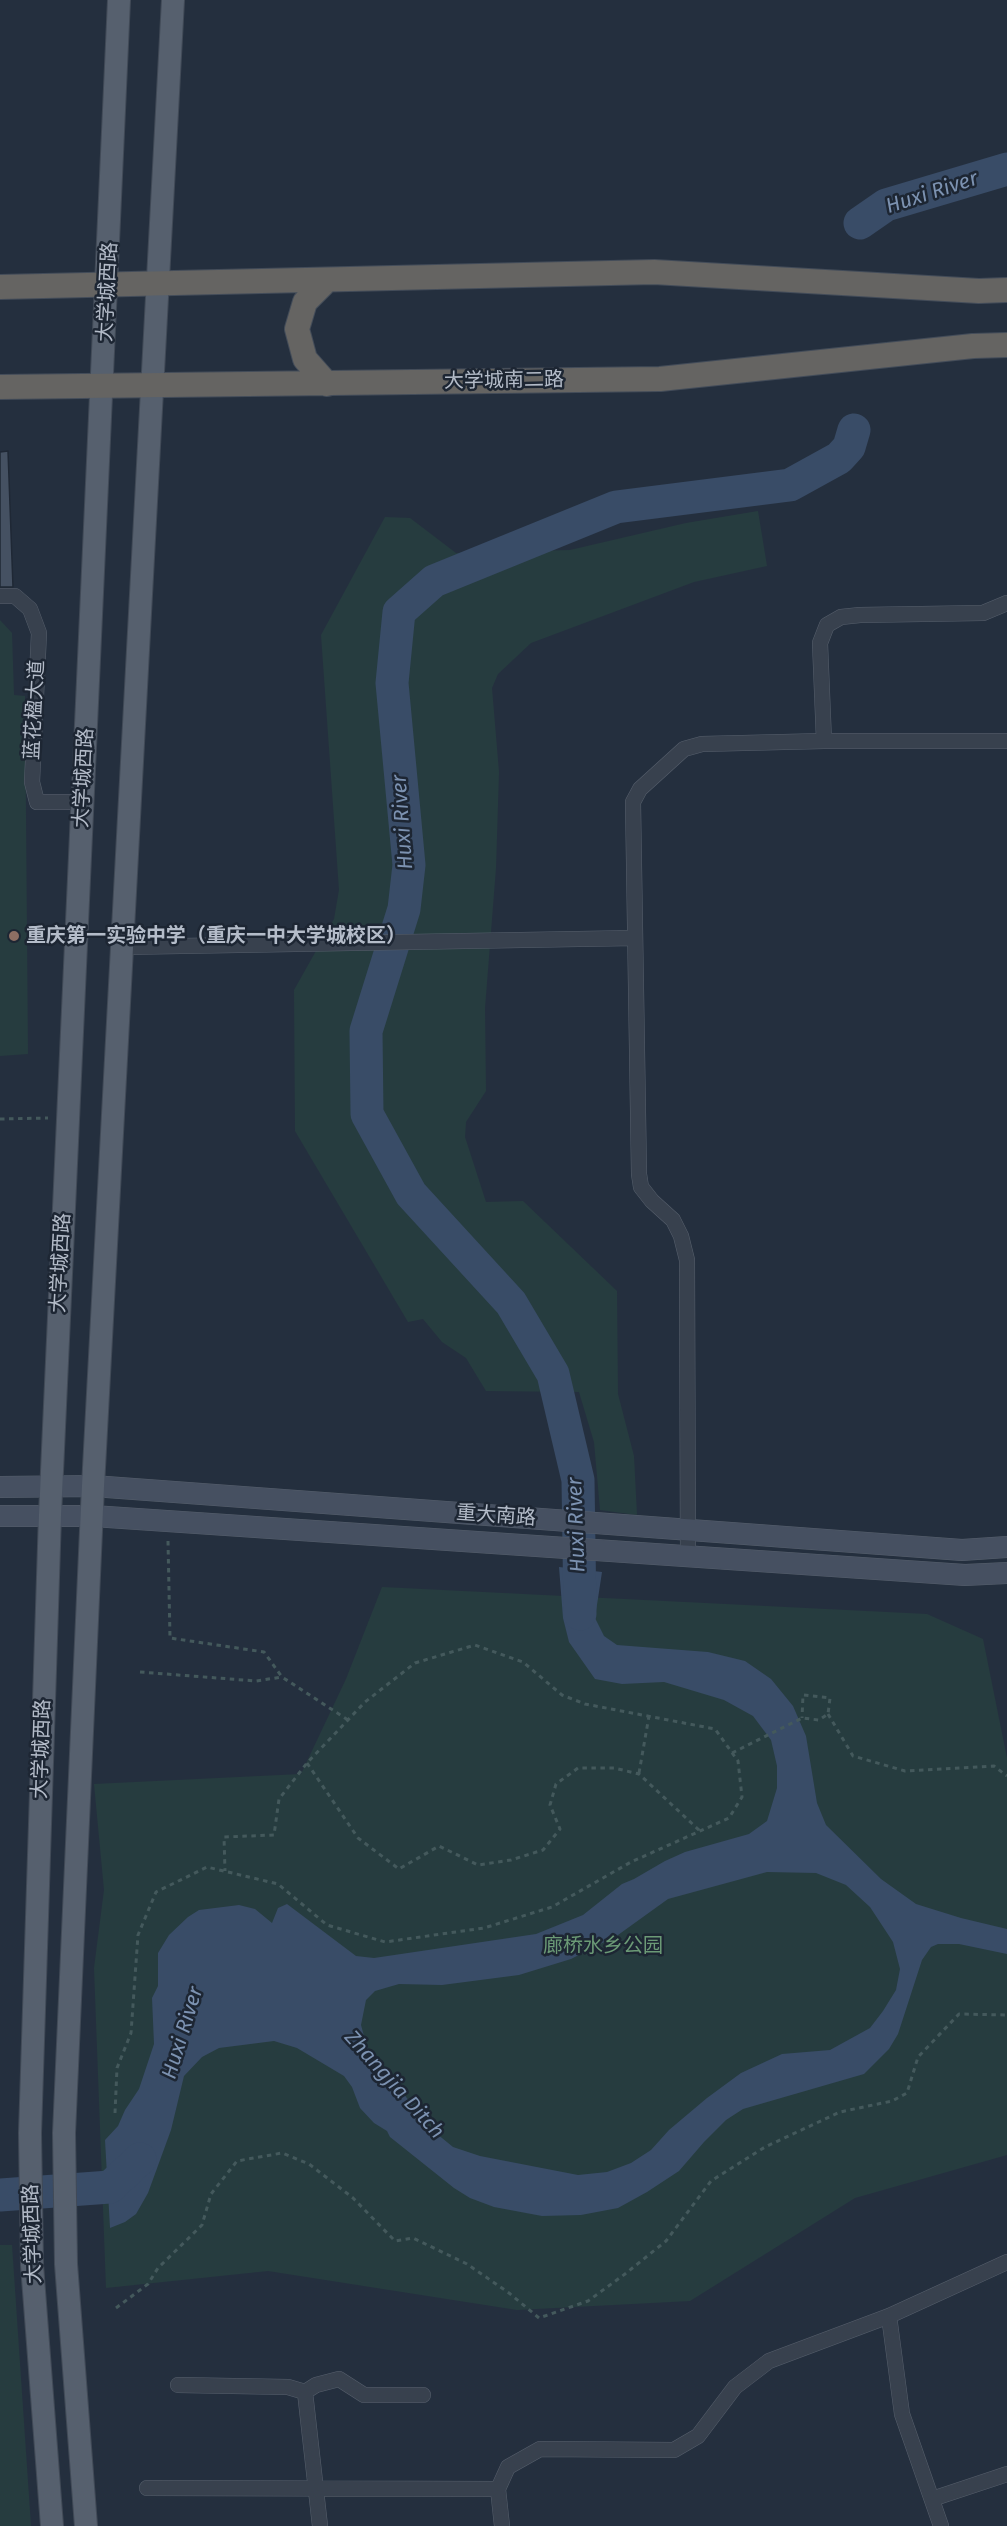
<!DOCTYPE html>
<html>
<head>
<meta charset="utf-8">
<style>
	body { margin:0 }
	canvas { display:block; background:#242f3e }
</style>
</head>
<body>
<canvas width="1007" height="2526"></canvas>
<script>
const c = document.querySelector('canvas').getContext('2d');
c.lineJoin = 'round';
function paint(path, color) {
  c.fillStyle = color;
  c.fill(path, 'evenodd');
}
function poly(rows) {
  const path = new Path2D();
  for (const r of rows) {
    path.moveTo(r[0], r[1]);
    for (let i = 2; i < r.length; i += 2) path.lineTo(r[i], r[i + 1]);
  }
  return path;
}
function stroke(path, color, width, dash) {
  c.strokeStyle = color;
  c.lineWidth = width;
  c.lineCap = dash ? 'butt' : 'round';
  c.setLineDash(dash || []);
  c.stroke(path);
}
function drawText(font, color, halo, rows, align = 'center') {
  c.font = font + ' "Fira Sans","Noto Sans SC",sans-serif';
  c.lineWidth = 5;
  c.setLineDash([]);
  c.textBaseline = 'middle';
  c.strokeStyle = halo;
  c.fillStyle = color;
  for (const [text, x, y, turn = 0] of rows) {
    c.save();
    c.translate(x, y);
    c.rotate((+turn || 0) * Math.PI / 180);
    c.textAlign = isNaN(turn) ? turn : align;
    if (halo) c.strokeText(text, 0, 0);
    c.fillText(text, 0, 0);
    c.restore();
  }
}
const green = poly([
	[758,511,767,566,694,582,531,643,498,674,492,688,499,772,496,868,485,1008,486,1091,466,1122,465,1137,486,1202,523,1201,617,1291,618,1394,634,1456,637,1515,600,1510,594,1442,579,1392,486,1391,466,1358,442,1342,423,1319,408,1322,295,1131,294,990,334,919,339,890,321,635,385,517,410,518,456,553,570,550,686,523],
	[0,620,12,633,14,695,25,696,28,1054,0,1056],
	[382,1587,927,1614,983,1639,1007,1758,1007,2155,855,2198,690,2301,517,2310,268,2271,106,2288,94,1968,104,1890,94,1784,301,1774,346,1679],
	[0,2245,12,2245,31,2526,0,2526]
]);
const water = poly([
	[559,1567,602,1572,595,1618,604,1636,617,1645,708,1652,745,1661,771,1679,793,1706,806,1736,817,1803,826,1825,881,1879,916,1904,961,1918,1007,1929,1007,1954,959,1944,938,1944,931,1947,922,1960,898,2034,889,2049,864,2074,743,2109,726,2120,704,2142,679,2171,647,2192,618,2208,581,2215,542,2216,494,2207,470,2198,454,2188,390,2137,387,2131,374,2123,360,2108,352,2087,344,2076,297,2048,274,2041,219,2048,202,2057,184,2076,171,2130,148,2193,136,2214,125,2222,110,2228,105,2140,118,2126,125,2110,139,2089,154,2044,152,1998,158,1986,158,1953,169,1935,188,1917,199,1910,239,1905,255,1909,272,1923,278,1908,287,1904,356,1956,374,1958,536,1934,583,1915,622,1884,634,1879,665,1861,685,1852,749,1834,767,1821,777,1788,777,1766,771,1740,753,1716,724,1700,664,1682,622,1684,595,1679,569,1642,563,1618],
	[767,1872,816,1873,846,1885,870,1907,893,1942,900,1969,896,1990,883,2011,870,2028,830,2050,782,2054,741,2073,707,2098,669,2130,651,2150,631,2163,607,2172,578,2175,480,2156,453,2147,431,2129,367,2047,361,2025,366,2000,375,1991,399,1984,442,1985,519,1975,571,1959,618,1935,668,1899]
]);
const river = poly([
	[860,223,886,205,1007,169],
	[580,1614,578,1480,553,1374,511,1303,411,1194,367,1114,366,1031,404,909,409,865,392,683,399,612,434,581,616,507,790,485,839,458,849,447,854,430],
	[0,2195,110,2187,140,2159]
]);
const building = poly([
	[8,451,13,587,0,587,0,452,8,451]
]);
const path = poly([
	[0,1119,48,1118],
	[168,1541,170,1638,264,1652,282,1677,348,1720],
	[140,1672,256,1681,282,1677],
	[828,1714,853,1756,905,1771,994,1766,1007,1776],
	[732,1753,802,1718,819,1720,828,1714,830,1698,803,1695,802,1718],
	[307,1763,358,1838,399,1869,439,1846,478,1865,511,1860,543,1850,560,1829,550,1805,556,1784,578,1768,614,1768,639,1774,700,1831],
	[639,1773,649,1716],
	[115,2113,117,2068,131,2033,138,1935,156,1892,207,1867,278,1884,327,1925,385,1942,484,1928,552,1907,631,1862,729,1818,742,1797,738,1761,715,1729,585,1704,562,1695,523,1662,475,1645,415,1663,365,1702,307,1763,279,1799,274,1835,224,1837,225,1871],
	[116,2308,148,2284,158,2268,202,2225,211,2194,237,2161,282,2153,309,2164,353,2198,395,2241,413,2238,467,2264,509,2293,539,2318,588,2301,625,2274,666,2241,711,2181,765,2147,840,2112,892,2101,907,2093,918,2057,959,2014,1007,2015]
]);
const minor = poly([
	[0,596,15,596,30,609,39,633,32,782,37,802,83,802],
	[824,741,820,643,827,625,841,617,860,615,983,613,1007,603],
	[124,947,635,938],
	[688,1556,687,1260,681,1236,673,1220,652,1201,641,1187,639,1174,633,802,640,789,684,749,702,744,824,741,1007,741],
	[889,2316,902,2414,941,2526],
	[178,2385,288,2387,305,2392,316,2385,339,2379,364,2395,423,2395],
	[305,2392,320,2526],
	[147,2488,498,2489],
	[932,2499,1007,2474],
	[502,2526,498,2489,508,2467,540,2449,674,2450,698,2436,735,2387,769,2361,889,2316,1007,2262]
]);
const secondary = poly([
	[0,1487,93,1486,962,1550,1007,1547],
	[0,1516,93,1516,965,1575,1007,1573]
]);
const primary = poly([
	[52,2526,32,2265,30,2133,50,1515,119,0],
	[86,2526,66,2264,64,2133,93,1486,173,0]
]);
const trunk = poly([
	[327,280,305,302,297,329,305,359,327,384],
	[0,287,654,272,979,291,1007,290],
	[0,387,660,379,973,346,1007,345]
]);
const markers = [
	[14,936,6,"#8d6e63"]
];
const streetNames = [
	["大学城西路",108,292,-87],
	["大学城南二路",504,381,-1],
	["蓝花楹大道",35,710,-87],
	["大学城西路",84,778,-87],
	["大学城西路",61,1263,-87],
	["重大南路",496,1516,4],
	["大学城西路",42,1749,-88],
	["大学城西路",33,2234,-92]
];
const poiNames = [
	["重庆第一实验中学（重庆一中大学城校区）",26,936]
];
const parkNames = [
	["廊桥水乡公园",603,1946]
];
const waterNames = [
	["Huxi River",932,193,-18],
	["Huxi River",403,822,-94],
	["Huxi River",577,1525,-92],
	["Huxi River",183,2033,-73],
	["Zhangjia Ditch",394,2085,48]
];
paint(green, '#263c3f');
paint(water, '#394c67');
stroke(river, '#394c67', 33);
paint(building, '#455162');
stroke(building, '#1f2835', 1.5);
stroke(minor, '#565f6c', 16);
stroke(secondary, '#565f6c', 22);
stroke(primary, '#414a57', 24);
stroke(trunk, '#434c59', 26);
stroke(path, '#44595c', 3, [4.5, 4.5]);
stroke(minor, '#38414e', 15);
stroke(secondary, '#465061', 21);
stroke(primary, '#56606e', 22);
stroke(trunk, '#656462', 24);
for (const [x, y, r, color] of markers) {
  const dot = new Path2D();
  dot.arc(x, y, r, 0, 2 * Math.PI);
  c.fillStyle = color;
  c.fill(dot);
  stroke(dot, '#1d2633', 2);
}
drawText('20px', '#b4bcc9', '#1d2633', streetNames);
drawText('bold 20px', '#b4bcc9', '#1d2633', poiNames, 'left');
drawText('20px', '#6b9a76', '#1d2633', parkNames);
drawText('italic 21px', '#7c92b1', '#1d2633', waterNames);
</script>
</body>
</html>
